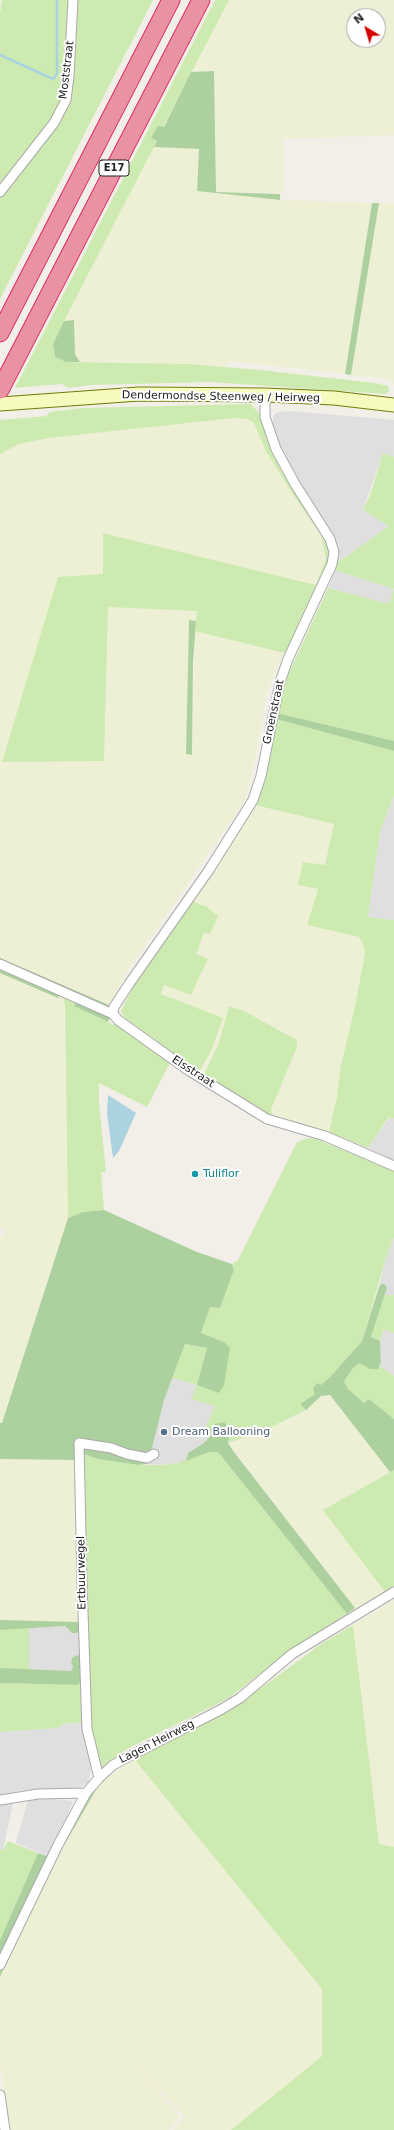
<!DOCTYPE html>
<html>
<head>
<meta charset="utf-8">
<style>
	body { margin:0 }
	#map { position:relative; width:394px; height:2130px; overflow:hidden; background:#f2efe9; font-family:"DejaVu Sans",sans-serif }
	canvas { display:block }
	.north { position:absolute; left:346px; top:8px; width:40px; height:40px; box-sizing:border-box; background:#fff; border:1px solid #a7a7a7; border-radius:50%; rotate:322deg; font-size:11px; font-weight:700; line-height:16px; text-align:center; color:#222 }
	.north::after { content:''; display:block; margin:auto; width:14px; height:18px; background:#d40000; clip-path:polygon(50% 0,100% 100%,50% 72%,0 100%) }
</style>
</head>
<body>
<div id="map">
<canvas width="394" height="2130"></canvas>
<div class="north">N</div>
</div>
<script>
const c = document.querySelector('canvas').getContext('2d');
c.lineJoin = 'round';
function paint(path, color) {
  c.fillStyle = color;
  c.fill(path, 'evenodd');
}
function poly(rows) {
  const path = new Path2D();
  for (const r of rows) {
    path.moveTo(r[0], r[1]);
    for (let i = 2; i < r.length; i += 2) path.lineTo(r[i], r[i + 1]);
  }
  return path;
}
function stroke(path, color, width, dash) {
  c.strokeStyle = color;
  c.lineWidth = width;
  c.lineCap = dash ? 'butt' : 'round';
  c.setLineDash(dash || []);
  c.stroke(path);
}
function drawText(font, color, halo, rows, align = 'center') {
  c.font = font + ' "DejaVu Sans",sans-serif';
  c.lineWidth = 4;
  c.setLineDash([]);
  c.textBaseline = 'middle';
  c.strokeStyle = halo;
  c.fillStyle = color;
  for (const [text, x, y, turn = 0] of rows) {
    c.save();
    c.translate(x, y);
    c.rotate((+turn || 0) * Math.PI / 180);
    c.textAlign = isNaN(turn) ? turn : align;
    if (halo) c.strokeText(text, 0, 0);
    c.fillText(text, 0, 0);
    c.restore();
  }
}
const residential = poly([
	[291,411,394,420,394,457,383,453,363,510,389,526,344,558,337,562,339,546,335,539,284,456,272,426,274,414,279,412],
	[335,570,394,589,389,605,328,588],
	[394,795,394,920,368,917,380,832],
	[390,1117,394,1119,394,1161,368,1148],
	[394,1237,394,1295,385,1295,387,1288,379,1287,385,1261],
	[384,1329,394,1333,394,1376,380,1366,381,1363,380,1341],
	[172,1378,197,1385,215,1406,207,1427,210,1429,211,1435,204,1443,188,1453,186,1461,163,1465,148,1464,164,1400],
	[65,1626,72,1633,80,1630,81,1657,71,1662,73,1667,72,1671,29,1670,29,1628],
	[82,1722,91,1768,89,1782,76,1789,23,1790,0,1795,0,1732,57,1728,63,1724],
	[41,1798,73,1801,62,1830,47,1856,16,1843,28,1800,13,1803,3,1850,0,1849,0,1804,28,1799]
]);
const farmland = poly([
	[229,0,394,0,394,135,283,139,285,193,216,192,214,71,191,72],
	[354,16,378,16,378,40,354,40],
	[154,147,199,149,197,191,280,200,372,203,345,374,229,361,229,367,189,364,80,362,75,354,74,320,64,321],
	[379,203,394,203,394,384,389,379,351,375],
	[234,418,248,419,254,423,321,535,326,558,316,585,103,533,103,574,2,762,104,761,108,607,197,611,196,621,189,621,186,755,192,755,195,631,283,653,267,692,254,766,244,802,128,970,109,1005,0,958,0,454,19,444,49,438],
	[255,805,334,824,325,866,298,885,318,889,308,925,359,937,364,946,365,954,354,1011,341,1065,337,1097,329,1132,285,1120,271,1112,290,1035,244,1011,230,1006,219,1043,203,1076,199,1072,211,1051,223,1018,161,995,164,985,191,995,208,959,196,954,204,933,207,907,192,901],
	[0,973,58,998,60,994,64,999,68,1218,2,1423,0,1423,0,1237,5,1235,3,1229,0,1229],
	[330,1395,390,1472,324,1510,385,1592,355,1608,228,1443,288,1420,306,1410,321,1396],
	[0,1459,75,1460,79,1622,0,1620],
	[394,1600,394,1847,379,1844,353,1625],
	[134,1759,322,1989,322,2056,231,2130,173,2130,184,2117,136,2064,180,2117,169,2130,9,2130,0,2065,0,1977,44,1880,100,1783]
]);
const grass = poly([
	[2,0,153,0,0,299,0,14],
	[215,0,229,0,163,127,151,138,157,141,64,321,53,344,55,357,66,362,189,364,260,370,375,383,388,386,389,391,386,394,210,382,91,385,68,388,62,384,15,388],
	[251,404,262,417,325,535,330,548,330,560,288,654,195,631,197,611,108,607,104,761,2,762,58,577,103,574,103,533,316,585,326,558,321,535,292,493,266,451,254,423,248,419,234,418,49,438,19,444,0,454,0,420,47,416,48,413,56,411,83,408],
	[383,453,394,457,394,589,335,570,337,562,344,558,389,526,363,510,370,495],
	[328,588,389,604,394,589,394,741,277,713,288,675],
	[276,719,394,751,394,795,380,832,368,917,394,920,394,1119,389,1117,368,1148,329,1132,337,1097,341,1065,354,1011,365,954,364,946,359,937,307,925,318,889,298,885,303,862,325,865,334,824,255,805,265,781],
	[192,901,207,907,218,916,210,934,204,933,196,954,208,959,191,995,164,985,161,994,223,1018,211,1051,199,1072,124,1017,121,1011,133,987,148,963],
	[60,994,76,1001,74,1006,114,1025,116,1022,170,1063,147,1107,99,1083,99,1103,106,1172,101,1172,104,1210,83,1212,68,1218,65,1006,64,999],
	[229,1006,244,1011,297,1040,297,1047,272,1107,271,1112,273,1114,270,1115,261,1111,203,1076,219,1043],
	[308,1138,316,1139,394,1171,394,1237,385,1261,362,1341,315,1394,300,1404,306,1410,265,1430,228,1443,231,1430,215,1424,210,1429,206,1427,215,1406,191,1399,197,1385,172,1378,185,1344,207,1348,224,1342,201,1333,210,1307,220,1308,234,1270,232,1264,238,1260,297,1142],
	[385,1295,394,1295,394,1333,384,1329,380,1341,371,1337],
	[359,1363,378,1369,380,1366,394,1376,394,1419,369,1399,364,1403,348,1389,344,1381,354,1367],
	[209,1452,218,1452,347,1614,285,1654,229,1698,125,1750,101,1768,90,1727,83,1454,98,1459,138,1465,163,1465,177,1463],
	[394,1470,394,1586,385,1592,323,1510],
	[353,1625,379,1844,394,1847,394,2130,231,2130,322,2056,322,1989,134,1759,208,1721,260,1689,321,1644],
	[29,1628,29,1670,0,1668,0,1630],
	[82,1680,82,1722,63,1724,57,1728,0,1732,0,1683,78,1685],
	[8,1841,38,1853,0,1940,0,1849,3,1850]
]);
const forest = poly([
	[214,71,216,192,280,194,280,200,197,191,199,149,154,147,157,141,151,138,158,126,164,127,191,72],
	[372,203,379,203,351,375,345,374],
	[74,320,75,354,80,362,66,362,55,357,53,344,64,321],
	[189,620,196,621,193,663,192,755,186,754],
	[277,713,394,741,394,751,276,719],
	[0,958,109,1005,108,1010,0,961],
	[0,968,60,994,58,998,0,973],
	[76,1001,111,1016,108,1022,74,1006],
	[104,1210,197,1252,232,1264,234,1270,220,1308,210,1307,201,1333,224,1342,230,1348,224,1385,219,1393,197,1385,207,1348,185,1344,164,1400,148,1464,138,1465,98,1459,83,1454,75,1460,0,1459,0,1423,2,1423,68,1218,83,1212],
	[382,1284,385,1284,387,1288,371,1337,380,1341,381,1363,378,1369,370,1369,359,1363,354,1367,344,1381,348,1389,364,1403,369,1399,394,1419,394,1470,390,1472,330,1395,321,1396,306,1410,300,1404,315,1394,313,1389,317,1383,321,1385,330,1377,362,1341,379,1287],
	[224,1422,231,1430,228,1443,234,1452,355,1608,347,1614,218,1452,209,1452,186,1461,188,1453,204,1443,211,1435,210,1429,215,1424],
	[0,1620,79,1622,80,1630,76,1633,72,1633,65,1626,0,1630],
	[77,1655,81,1657,82,1680,78,1685,0,1683,0,1668,71,1671,73,1667,71,1662,72,1658],
	[100,1783,44,1880,0,1977,0,1940,38,1853,47,1856,80,1800]
]);
const water = poly([
	[108,1095,136,1113,119,1151,113,1158,107,1113]
]);
const stream = poly([
	[0,55,53,79,57,74,57,0]
]);
const minor = poly([
	[0,192,54,123,66,100,69,76,73,0],
	[0,964,113,1014,118,1020,188,1070,267,1119,325,1136,394,1166],
	[113,1014,114,1007,129,984,209,870,253,800,261,776,280,682,288,659,332,564,334,552,330,539,295,484,276,449,265,417,265,395],
	[99,1778,87,1729,82,1583,79,1443,111,1448,127,1454,147,1458,154,1454],
	[0,1800,38,1794,86,1793],
	[0,1965,58,1845,86,1793,99,1778,113,1765,130,1756,222,1709,240,1698,292,1654,394,1592],
	[0,2095,5,2130]
]);
const secondary = poly([
	[0,404,139,394,265,395,334,398,394,405]
]);
const motorway = poly([
	[0,333,171,0],
	[0,390,201,0]
]);
const markers = [
	[195,1174,4,"#0f9aa8"],
	[164,1432,4,"#5c6f8a"]
];
const shields = [
	[114,168,30]
];
const shieldNames = [
	["E17",114,168]
];
const streetNames = [
	["Moststraat",67,70,-83],
	["Dendermondse Steenweg / Heirweg",221,397,1],
	["Groenstraat",274,712,-78],
	["Elsstraat",193,1072,33],
	["Ertbuurwegel",82,1573,-91],
	["Lagen Heirweg",157,1742,-27]
];
const cultureNames = [
	["Tuliflor",203,1174]
];
const serviceNames = [
	["Dream Ballooning",172,1432]
];
paint(residential, '#e0dfdf');
paint(farmland, '#eef0d5');
paint(grass, '#cdebb0');
paint(forest, '#add19e');
paint(water, '#aad3df');
stroke(stream, '#aad3df', 2.5);
stroke(minor, '#a9a9a9', 11);
stroke(secondary, '#707d05', 15);
stroke(motorway, '#dc2a67', 19);
stroke(minor, '#fff', 9);
stroke(secondary, '#f7fabf', 13);
stroke(motorway, '#e892a2', 17);
for (const [x, y, r, color] of markers) {
  const dot = new Path2D();
  dot.arc(x, y, r, 0, 2 * Math.PI);
  c.fillStyle = color;
  c.fill(dot);
  stroke(dot, '#fff', 1.5);
}
for (const [x, y, w] of shields) {
  const box = new Path2D();
  box.roundRect(x - w / 2, y - 8, w, 16, 3);
  c.fillStyle = '#fff';
  c.fill(box);
  stroke(box, '#222', 1);
}
drawText('bold 10px', '#222', null, shieldNames);
drawText('11px', '#222', '#fff', streetNames);
drawText('11px', '#0d838f', '#fff', cultureNames, 'left');
drawText('11px', '#4e5e75', '#fff', serviceNames, 'left');
</script>
</body>
</html>
